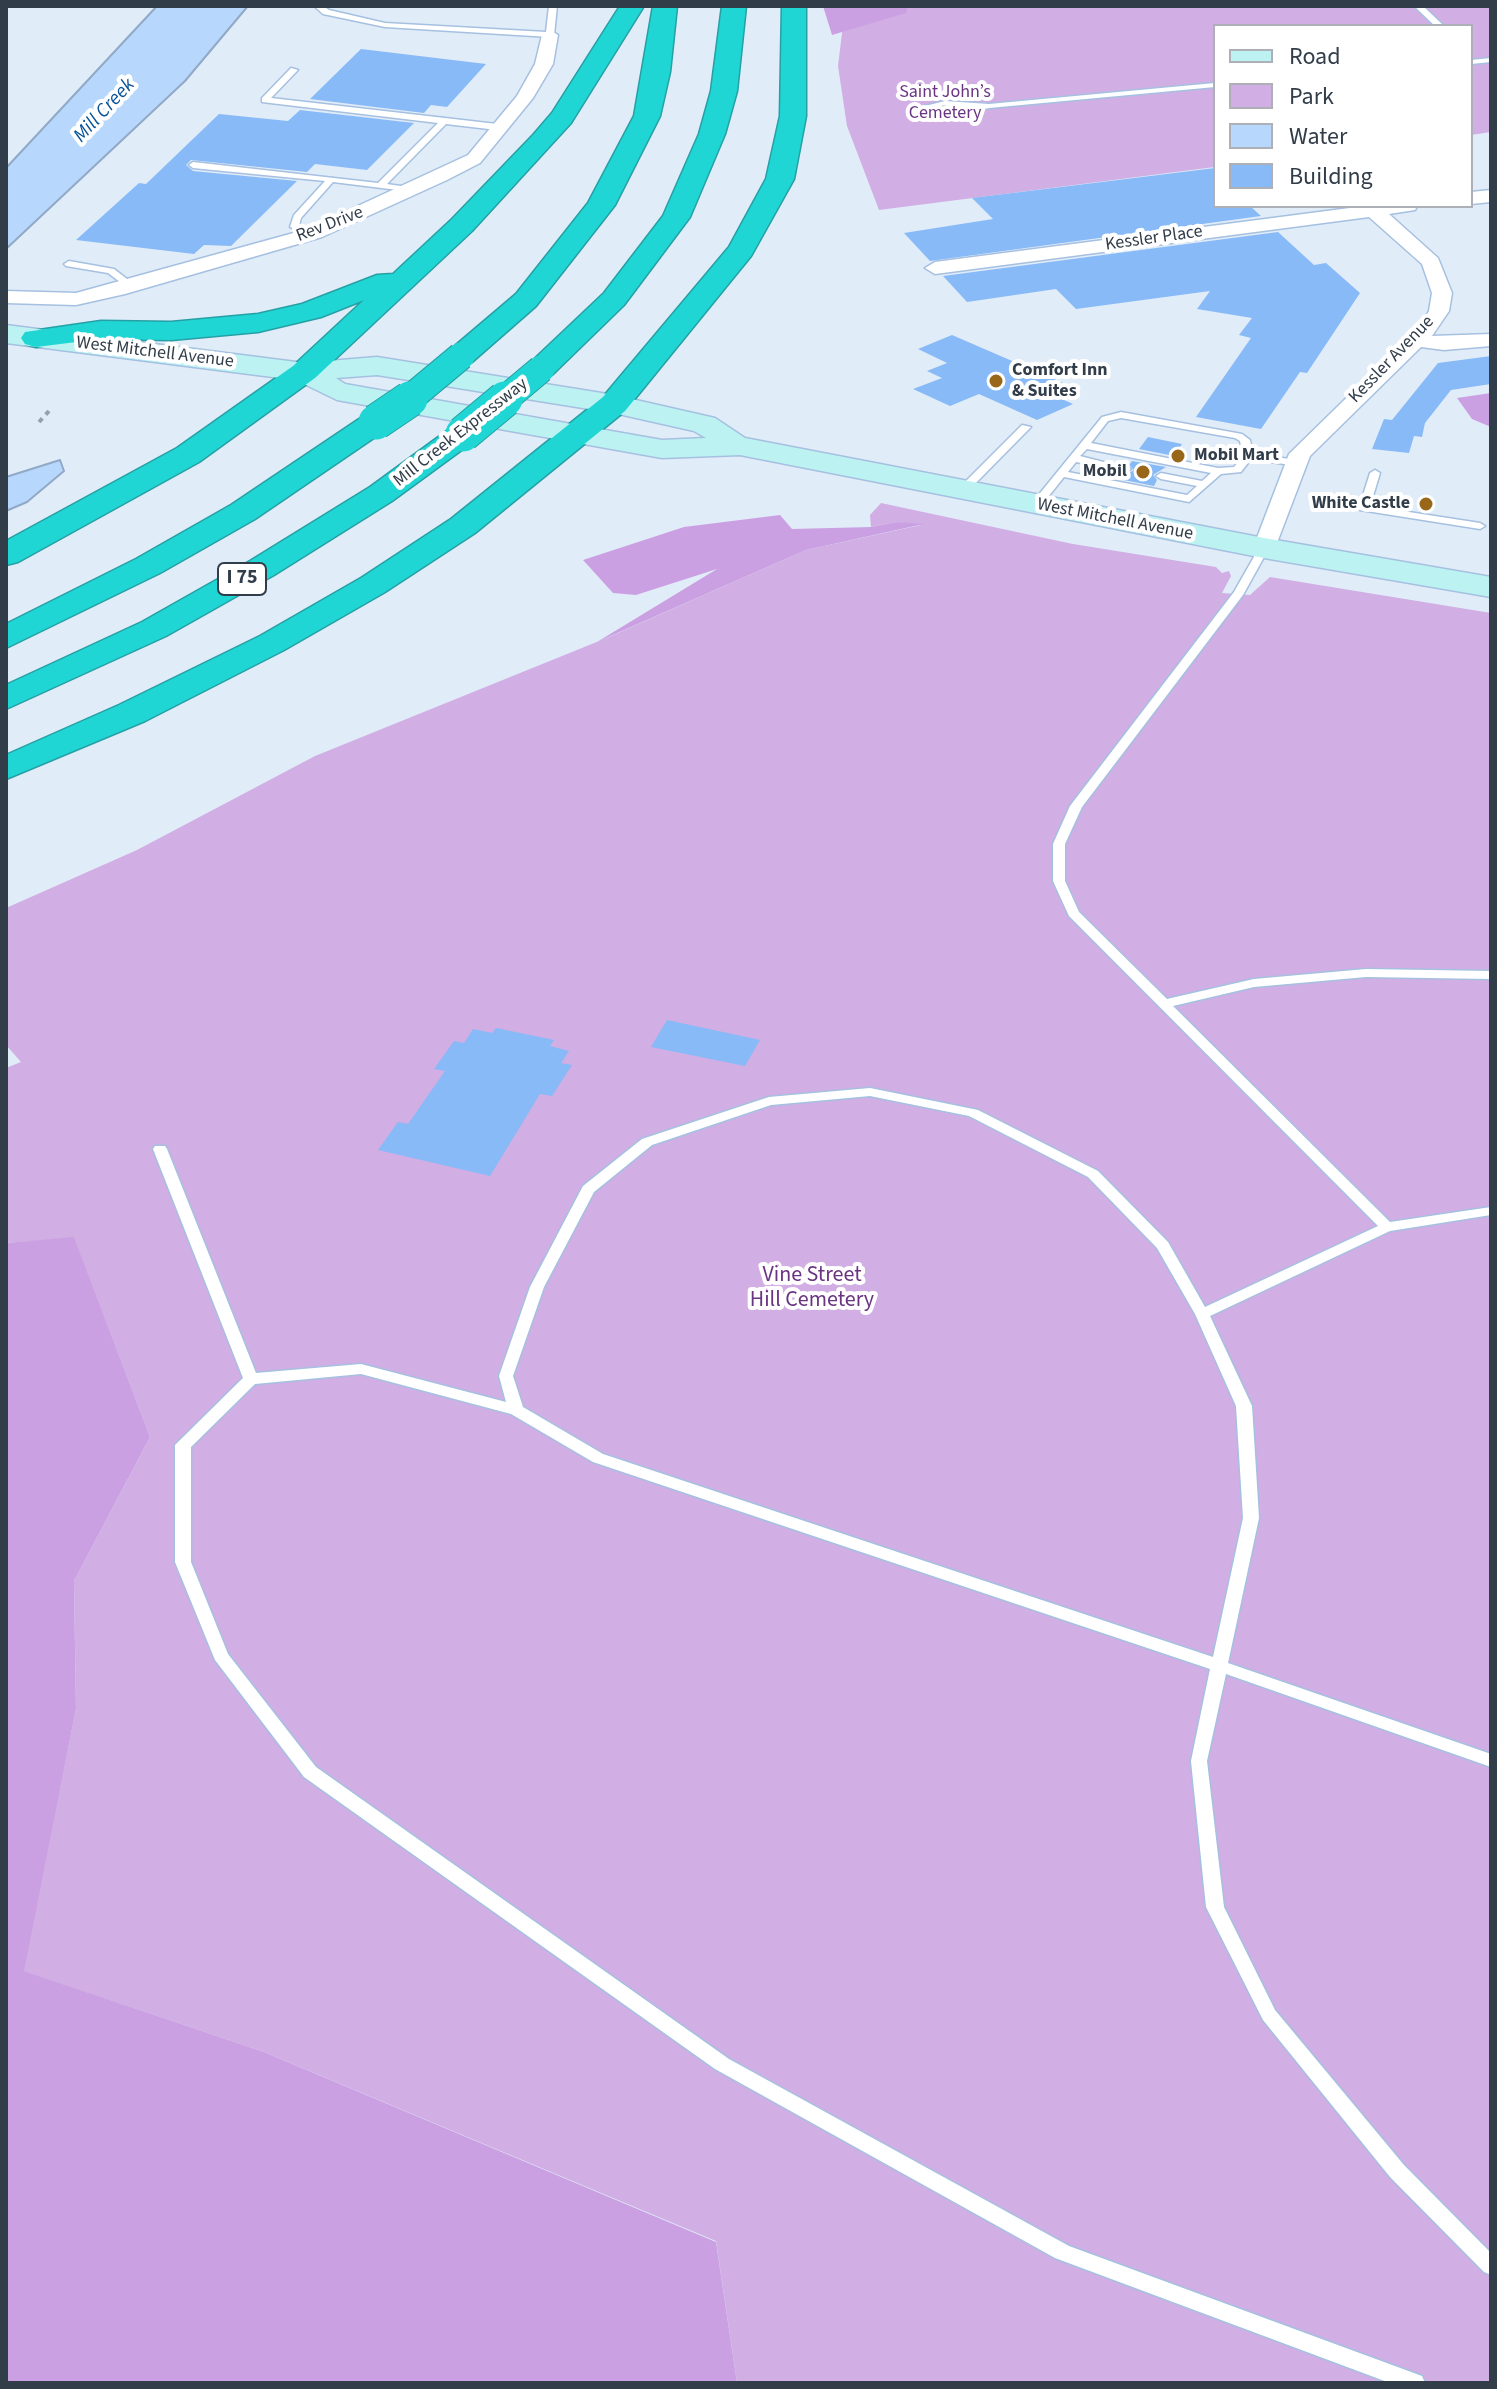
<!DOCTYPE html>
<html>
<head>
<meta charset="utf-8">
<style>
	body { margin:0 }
	#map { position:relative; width:1497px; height:2389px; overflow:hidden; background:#e1ecf9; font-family:"Source Sans 3",sans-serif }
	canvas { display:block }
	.frame { position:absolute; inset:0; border:8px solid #323d4a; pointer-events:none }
	.legend { position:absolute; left:1213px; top:24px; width:260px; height:184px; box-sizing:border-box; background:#fff; border:2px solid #adb1b7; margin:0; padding:10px 14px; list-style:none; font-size:24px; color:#323d4a }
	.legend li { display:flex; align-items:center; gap:16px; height:40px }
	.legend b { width:40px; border:2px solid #adb1b7 }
</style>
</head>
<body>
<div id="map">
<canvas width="1497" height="2389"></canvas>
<div class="frame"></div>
<ul class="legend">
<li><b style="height:10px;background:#bcf3f2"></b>Road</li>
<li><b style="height:22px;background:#d1aee4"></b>Park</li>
<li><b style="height:22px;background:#b8d7fc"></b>Water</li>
<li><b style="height:22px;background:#87baf7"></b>Building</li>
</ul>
</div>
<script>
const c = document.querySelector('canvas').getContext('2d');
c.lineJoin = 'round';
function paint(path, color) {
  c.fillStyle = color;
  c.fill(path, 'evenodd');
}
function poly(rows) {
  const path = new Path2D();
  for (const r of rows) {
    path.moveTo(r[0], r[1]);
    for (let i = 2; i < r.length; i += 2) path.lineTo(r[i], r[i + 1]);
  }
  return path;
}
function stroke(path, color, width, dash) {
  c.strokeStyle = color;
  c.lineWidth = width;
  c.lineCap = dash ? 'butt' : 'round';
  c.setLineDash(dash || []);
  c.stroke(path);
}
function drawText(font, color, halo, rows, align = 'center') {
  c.font = font + ' "Source Sans 3",sans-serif';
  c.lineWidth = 8;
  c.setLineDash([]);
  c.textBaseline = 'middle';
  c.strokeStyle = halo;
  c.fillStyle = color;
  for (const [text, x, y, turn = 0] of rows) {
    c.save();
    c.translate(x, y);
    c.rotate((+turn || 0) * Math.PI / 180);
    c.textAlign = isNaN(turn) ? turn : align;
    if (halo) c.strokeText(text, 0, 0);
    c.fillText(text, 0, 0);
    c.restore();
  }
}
const green = poly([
	[825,6,1491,6,1491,132,1471,135,1471,26,1215,26,1215,167,879,210,847,126,838,66,843,25],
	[881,503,1073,544,1216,567,1222,573,1229,571,1231,576,1222,593,1250,595,1270,577,1491,613,1491,2383,737,2383,716,2241,264,2052,23,1971,76,1709,74,1581,150,1437,74,1238,6,1243,6,1068,21,1062,6,1045,6,908,137,850,315,756,609,637,806,550,921,525,896,522,871,527,870,515]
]);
const forest = poly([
	[823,6,908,6,906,13,832,35],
	[1491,393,1491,427,1472,419,1457,398],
	[780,515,792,529,871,527,896,522,924,524,806,550,597,642,717,569,636,595,613,593,583,560,684,527],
	[74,1237,150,1437,74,1581,76,1709,24,1971,264,2052,716,2242,737,2383,6,2383,6,1243]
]);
const water = poly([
	[157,6,248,6,185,81,6,249,6,168,157,6],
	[60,460,64,471,27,502,6,511,6,477,60,460]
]);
const building = poly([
	[361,49,486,64,447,107,431,105,424,113,310,99],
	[300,110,414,123,367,170,315,164,307,172,191,160,186,165,193,171,297,181,231,246,204,245,194,254,76,240,139,183,146,184,219,114,288,121],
	[1215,168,1215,206,1250,206,1261,216,930,261,904,233,993,219,972,198],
	[1278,232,1314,265,1326,263,1360,293,1307,373,1300,372,1261,429,1196,417,1251,338,1239,335,1252,318,1197,309,1210,291,1076,309,1056,289,967,302,943,276],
	[952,335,1063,383,1044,391,1073,404,1037,420,979,394,950,406,913,389,942,378,927,371,947,363,918,349],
	[1491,356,1491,384,1451,390,1425,423,1422,437,1414,436,1409,453,1372,449,1384,419,1392,420,1438,363],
	[1148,437,1182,444,1174,456,1139,449],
	[1132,461,1166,467,1153,475,1157,480,1154,486,1119,479,1134,470,1129,465],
	[667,1020,760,1040,745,1066,651,1047],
	[496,1028,554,1040,550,1046,569,1051,561,1063,572,1065,552,1096,540,1094,490,1176,378,1150,398,1122,408,1124,445,1071,434,1069,454,1041,464,1043,473,1029,492,1033]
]);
const path = poly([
	[39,422,49,411]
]);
const lane = poly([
	[314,6,323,6,329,10,385,23,546,32,549,6,557,6,554,35,550,37,385,27,323,14,314,6],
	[1414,6,1423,6,1444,26,1435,26,1414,6],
	[1491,58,1491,62,1471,64,1471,60,1491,58],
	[291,68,298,70,271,98,497,124,501,127,497,130,446,124,387,184,414,188,414,192,333,182,301,218,299,226,319,233,312,235,290,227,294,215,325,181,193,168,189,165,193,162,378,183,438,123,262,102,262,98,291,68],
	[1215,83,1215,87,989,108,941,118,925,106,945,101,989,104,1215,83],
	[945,105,971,107,943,113,936,107,945,105],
	[69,261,114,269,136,286,128,288,108,273,66,266,64,264,69,261],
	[1121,412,1242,434,1250,440,1253,454,1297,460,1302,463,1297,466,1251,459,1241,472,1221,474,1189,502,1064,477,1040,507,1032,507,1032,503,1102,417,1121,412],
	[1121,418,1235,438,1240,441,1243,456,1234,467,1218,468,1091,443,1108,421,1121,418],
	[1087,449,1211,473,1202,481,1161,473,1156,476,1161,479,1197,486,1187,495,1068,472,1076,462,1126,472,1131,469,1080,456,1087,449],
	[1022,425,1031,427,966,493,958,493,958,489,1022,425],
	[1375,470,1380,473,1370,506,1480,523,1485,526,1480,529,1360,510,1359,508,1370,473,1375,470],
	[1264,545,1269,548,1243,595,1082,807,1065,844,1065,881,1079,912,1167,999,1254,979,1366,969,1491,971,1491,979,1366,977,1254,987,1173,1006,1390,1222,1491,1207,1491,1215,1390,1231,1210,1316,1252,1406,1259,1518,1228,1663,1491,1754,1491,1767,1226,1674,1207,1761,1224,1907,1275,2010,1404,2165,1491,2253,1491,2275,1484,2272,1390,2177,1263,2020,1206,1907,1191,1761,1210,1669,593,1462,511,1414,361,1374,255,1384,191,1447,191,1562,228,1654,316,1767,729,2059,1069,2246,1422,2376,1425,2383,1390,2383,1055,2258,715,2069,304,1777,215,1660,175,1562,175,1445,243,1378,153,1149,155,1146,165,1146,167,1149,256,1373,361,1364,506,1402,499,1376,530,1287,583,1186,642,1139,769,1097,870,1088,978,1110,1098,1171,1168,1242,1205,1307,1378,1226,1069,916,1053,881,1053,844,1070,806,1234,592,1259,548,1264,545],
	[870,1096,969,1116,1088,1177,1157,1248,1195,1314,1236,1406,1243,1518,1213,1657,603,1454,523,1407,513,1376,544,1287,594,1192,652,1145,771,1105,870,1096]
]);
const street = poly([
	[550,30,558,35,553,64,533,98,480,163,447,180,322,237,125,294,76,305,6,303,6,291,76,293,308,229,468,155,517,96,535,64,542,35,550,30],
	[1491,190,1491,202,1471,204,1471,192,1491,190],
	[1365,206,1417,206,1415,210,1389,214,1438,258,1452,293,1449,311,1432,336,1491,334,1491,346,1444,350,1421,347,1310,456,1275,548,1264,555,1253,548,1289,454,1421,325,1429,311,1432,293,1422,264,1369,217,935,274,925,268,935,262,1365,206]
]);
const secondary = poly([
	[6,325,304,363,377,357,614,395,715,418,745,438,1264,538,1491,577,1491,597,1264,558,740,455,662,458,337,400,296,380,6,343,6,325],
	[377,375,614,413,694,431,706,438,662,440,345,384,336,378,377,375]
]);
const highway = poly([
	[620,6,644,6,571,123,472,231,315,378,199,462,18,562,6,565,6,541,177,448,293,366,364,300,321,317,258,332,171,340,101,339,36,347,25,344,21,338,25,332,101,321,171,322,258,314,302,304,377,275,393,274,452,219,533,135,552,113,620,6],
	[653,6,677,6,670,72,660,116,615,205,536,306,472,362,450,362,446,356,450,350,516,294,588,203,634,116,653,6],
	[722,6,746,6,737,91,725,134,690,217,624,305,552,375,530,375,526,369,530,363,604,293,663,216,699,134,711,91,722,6],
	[782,6,806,6,806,116,794,179,751,256,625,411,475,533,385,592,284,650,145,721,6,779,6,755,119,705,260,636,361,578,451,519,603,397,729,247,766,179,780,116,782,6],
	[376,413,387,415,392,422,387,429,255,519,160,573,6,648,6,624,136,559,231,505,365,415,376,413],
	[463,425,474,427,479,434,474,441,392,501,274,575,166,636,6,709,6,685,142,622,250,561,370,487,452,427,463,425]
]);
const highwayBridgeFar1 = poly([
	[407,401,461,356],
	[503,401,541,369]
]);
const highwayBridge = poly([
	[376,422,410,399],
	[463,434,505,399]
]);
const markers = [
	[996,381,8,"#986719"],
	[1178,456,8,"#986719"],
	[1143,472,8,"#986719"],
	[1426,504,8,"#986719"]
];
const farParknames = [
	["Saint John’s",945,93],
	["Cemetery",945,114]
];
const farStreetnames = [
	["Rev Drive",330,225,-21],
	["Kessler Place",1154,239,-8],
	["West Mitchell Avenue",155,353,7],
	["Kessler Avenue",1392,360,-46],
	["Mill Creek Expressway",461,433,-38],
	["West Mitchell Avenue",1115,520,11]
];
const farPoinames = [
	["Comfort Inn",1012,371],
	["& Suites",1012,392],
	["Mobil Mart",1194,456],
	["Mobil",1127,472,"right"],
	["White Castle",1410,504,"right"]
];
const farWaternames = [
	["Mill Creek",105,111,-47]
];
const shields = [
	[242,579,48]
];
const shieldNames = [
	["I 75",242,579]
];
const parkNames = [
	["Vine Street",812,1276],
	["Hill Cemetery",812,1301]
];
paint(green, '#d1aee4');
paint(forest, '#cba0e2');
paint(water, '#b8d7fc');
stroke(water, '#90a9c7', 2);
paint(building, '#87baf7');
stroke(lane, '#a6c0e0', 3);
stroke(street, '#a6c0e0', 3);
stroke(secondary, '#a6c0e0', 3);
stroke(highway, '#26a0a4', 3);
stroke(path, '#96a1ae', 4, [5, 5]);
paint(lane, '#fff');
paint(street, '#fff');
paint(secondary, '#bcf3f2');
paint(highway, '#20d6d4');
stroke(highwayBridgeFar1, '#26a0a4', 29, []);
stroke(highwayBridge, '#26a0a4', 37, []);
stroke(highwayBridgeFar1, '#20d6d4', 27);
stroke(highwayBridge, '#20d6d4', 35);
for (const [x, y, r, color] of markers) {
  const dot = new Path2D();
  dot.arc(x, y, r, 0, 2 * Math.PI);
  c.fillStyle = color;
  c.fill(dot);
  stroke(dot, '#fff', 3);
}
drawText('18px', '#6a3482', '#fff', farParknames);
drawText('18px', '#323d4a', '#fff', farStreetnames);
drawText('bold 18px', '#323d4a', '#fff', farPoinames, 'left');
drawText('italic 20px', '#085299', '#fff', farWaternames);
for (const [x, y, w] of shields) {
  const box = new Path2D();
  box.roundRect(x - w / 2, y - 16, w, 32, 6);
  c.fillStyle = '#fff';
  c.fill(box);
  stroke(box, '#323d4a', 2);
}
drawText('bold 20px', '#323d4a', null, shieldNames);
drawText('22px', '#6a3482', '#fff', parkNames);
</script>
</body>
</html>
